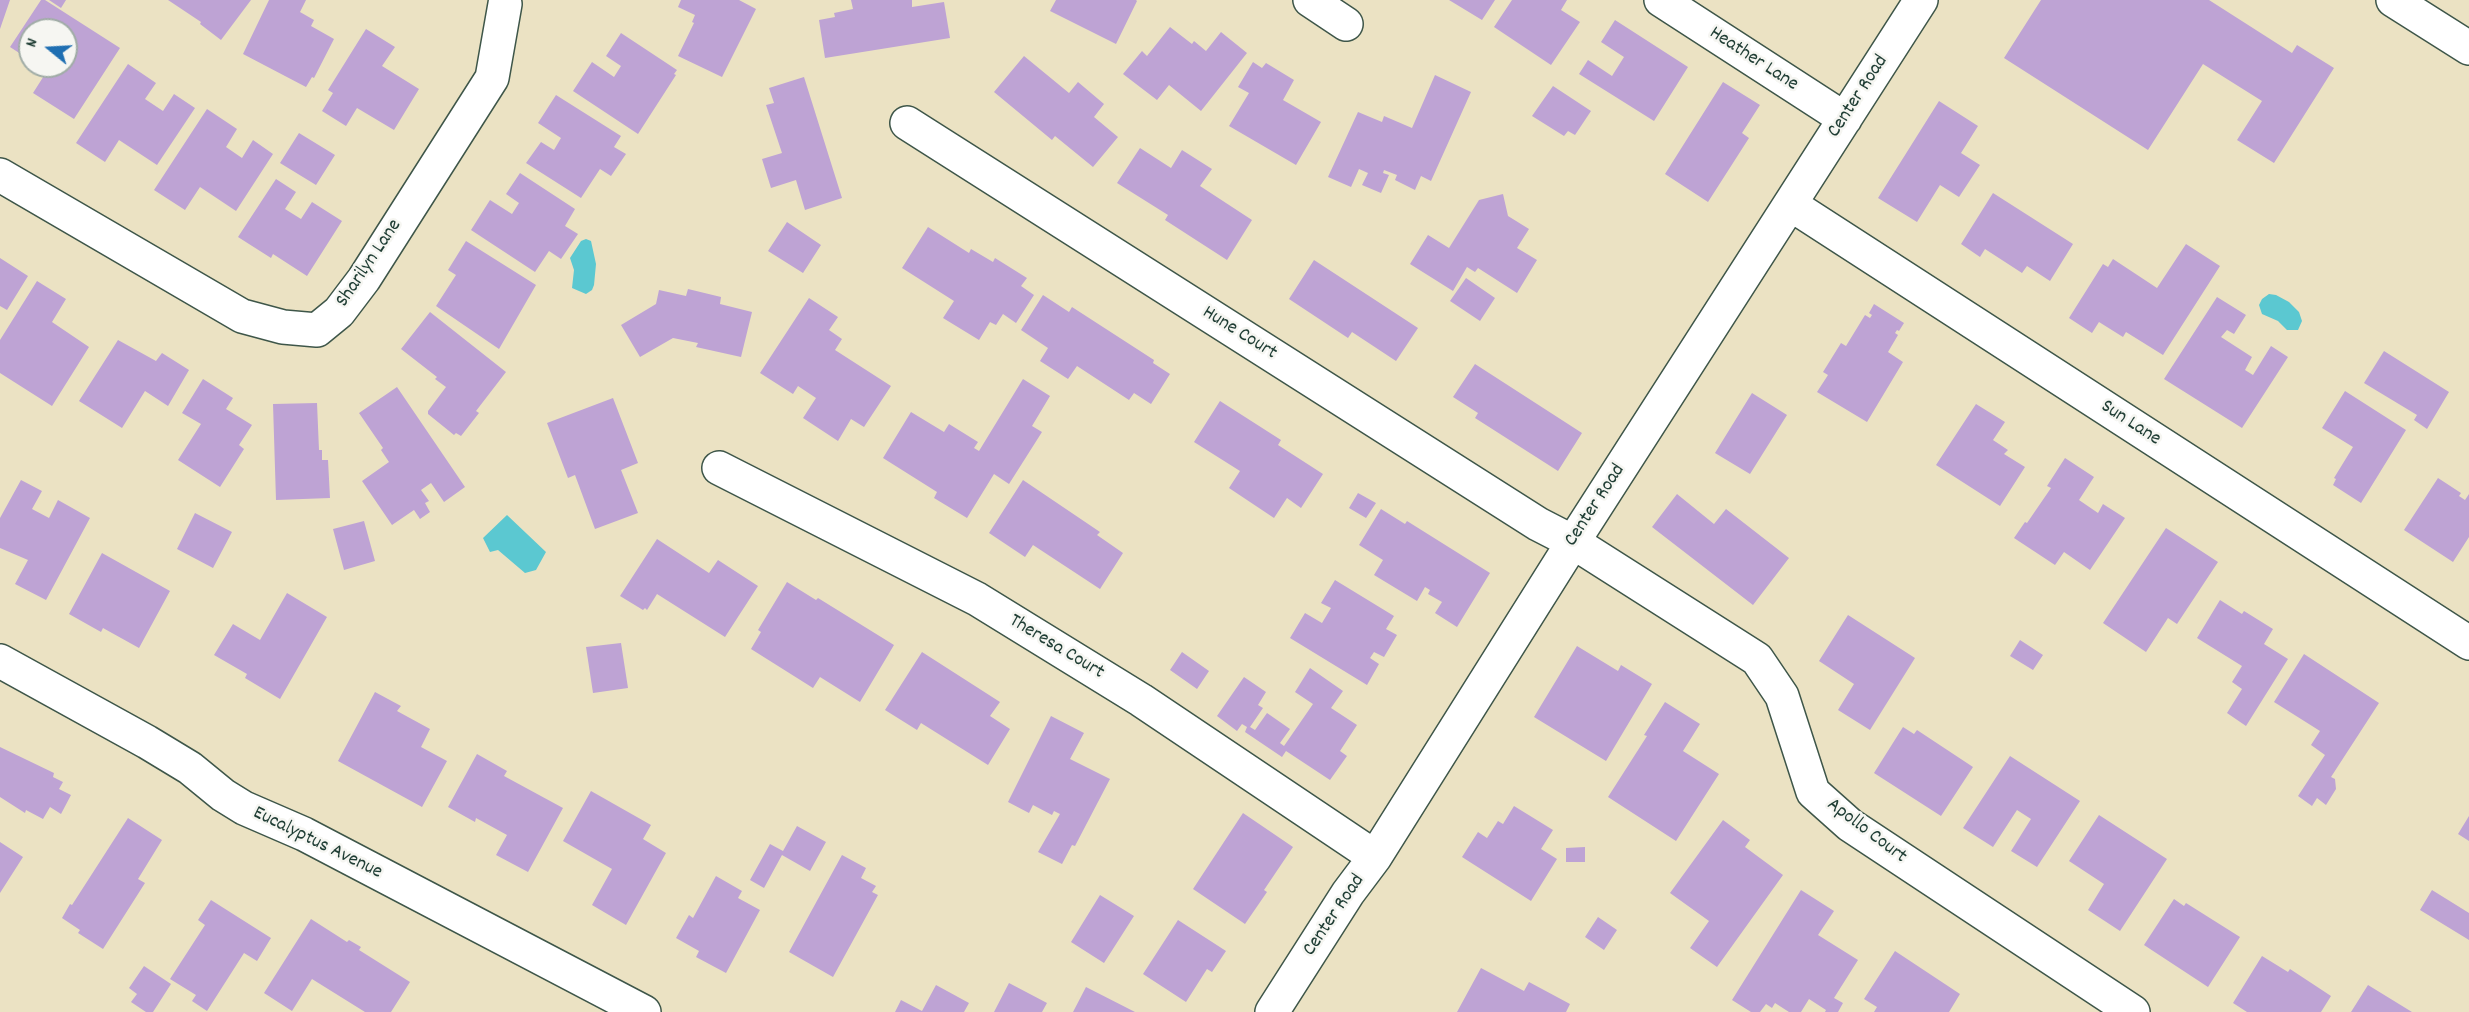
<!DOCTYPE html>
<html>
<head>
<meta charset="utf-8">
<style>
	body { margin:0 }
	#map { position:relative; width:2469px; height:1012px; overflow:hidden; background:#ebe2c3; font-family:Dekko,sans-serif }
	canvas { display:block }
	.north { position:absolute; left:18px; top:18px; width:60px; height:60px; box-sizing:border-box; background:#f6f6f2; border:2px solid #a0aca6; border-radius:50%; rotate:288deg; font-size:16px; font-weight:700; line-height:24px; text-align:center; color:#1f3d34 }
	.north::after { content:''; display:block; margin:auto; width:21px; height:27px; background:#1f6fb2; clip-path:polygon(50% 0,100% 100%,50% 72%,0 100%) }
</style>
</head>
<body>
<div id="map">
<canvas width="2469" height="1012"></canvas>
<div class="north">N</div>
</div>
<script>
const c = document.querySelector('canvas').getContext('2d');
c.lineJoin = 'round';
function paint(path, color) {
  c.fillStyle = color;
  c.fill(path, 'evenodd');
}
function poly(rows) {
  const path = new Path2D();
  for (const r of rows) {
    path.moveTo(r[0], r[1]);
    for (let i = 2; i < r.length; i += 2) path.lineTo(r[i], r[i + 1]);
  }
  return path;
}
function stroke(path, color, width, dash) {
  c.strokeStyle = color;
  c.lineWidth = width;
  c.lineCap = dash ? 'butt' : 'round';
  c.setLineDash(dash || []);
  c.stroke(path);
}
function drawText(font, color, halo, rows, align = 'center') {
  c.font = font + ' Dekko,sans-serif';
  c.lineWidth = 5;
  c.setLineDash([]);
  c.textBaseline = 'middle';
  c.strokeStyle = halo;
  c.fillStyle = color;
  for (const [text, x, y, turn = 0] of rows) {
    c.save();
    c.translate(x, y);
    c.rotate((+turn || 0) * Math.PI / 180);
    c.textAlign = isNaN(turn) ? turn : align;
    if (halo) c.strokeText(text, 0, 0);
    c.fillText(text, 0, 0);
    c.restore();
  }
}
const water = poly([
	[586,239,591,241,596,264,594,285,592,290,586,294,572,288,574,270,570,258,581,241],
	[2269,294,2276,295,2289,302,2299,312,2302,321,2298,330,2287,330,2278,321,2262,314,2259,305,2262,299],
	[507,515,546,552,536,570,525,573,498,550,490,552,483,538]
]);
const building = poly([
	[0,0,10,0,0,29],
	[41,0,45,0,120,48,74,119,33,93,47,71,39,66,66,66,66,30,30,30,30,60,10,47],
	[49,0,66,0,61,8],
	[168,0,251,0,221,40,200,24,201,22],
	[269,0,306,0,300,12,314,20,311,26,334,39,314,78,312,77,306,87,243,54],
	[681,0,739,0,756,9,722,77,678,56,694,23,692,22,695,15,678,7],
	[851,0,912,0,912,7,944,2,950,38,825,58,819,20,835,17,834,13,853,9],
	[1056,0,1136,0,1137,1,1116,44,1050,11],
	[1449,0,1495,0,1482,20],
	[1512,0,1567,0,1561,10,1580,22,1551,65,1494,27],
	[2041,0,2209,0,2292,53,2297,45,2334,68,2274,163,2237,140,2262,101,2203,64,2148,150,2004,58],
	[1615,20,1688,67,1654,121,1579,74,1588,60,1612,76,1624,57,1601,42],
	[1170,27,1192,44,1194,41,1206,51,1221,32,1247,53,1201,111,1169,85,1157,100,1123,74,1142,51,1147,56],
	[366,29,395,47,382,66,419,89,394,130,357,108,346,126,322,111,333,93,328,90],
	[621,33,677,70,674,74,676,75,638,134,573,91,592,62,614,77,621,66,606,56],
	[1024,56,1069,93,1078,82,1104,104,1094,117,1118,137,1093,167,1055,136,1052,140,994,92],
	[1253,62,1262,68,1266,63,1294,80,1283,100,1321,122,1296,165,1229,126,1249,93,1238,87],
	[128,64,156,83,145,99,163,111,174,94,195,108,157,165,119,140,105,162,76,143],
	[1435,75,1471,92,1431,181,1421,176,1415,190,1395,180,1397,175,1384,170,1383,173,1389,175,1381,193,1362,185,1368,173,1359,169,1351,187,1328,177,1358,112,1382,122,1384,116,1412,128],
	[804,77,842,198,805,210,796,180,771,188,762,159,782,153,766,105,774,103,769,88],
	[1723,82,1760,105,1742,133,1749,138,1708,202,1665,174],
	[1553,86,1591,111,1575,135,1568,131,1564,136,1532,116],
	[556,95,621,136,614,147,626,154,611,176,600,169,581,198,526,163,541,142,554,150,561,138,538,123],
	[1939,101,1978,126,1961,153,1980,165,1959,197,1940,185,1917,222,1878,198],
	[207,109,237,129,226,147,242,158,253,140,273,154,236,211,200,187,185,210,154,190],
	[299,133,335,155,316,185,280,163],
	[1140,148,1171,168,1182,150,1212,169,1200,186,1252,220,1227,260,1165,220,1168,215,1117,183],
	[520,173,575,209,565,226,578,234,561,259,549,251,535,272,471,230,490,200,512,214,519,203,506,194],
	[276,179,296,192,285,209,301,219,312,202,342,221,307,276,273,254,271,258,238,237],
	[1993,193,2073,244,2050,281,2027,266,2022,273,1985,249,1980,257,1961,244],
	[1503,194,1508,216,1529,229,1517,248,1537,260,1517,293,1478,268,1475,272,1467,267,1453,291,1410,264,1428,235,1449,248,1479,200],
	[787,222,821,245,803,273,768,251],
	[928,227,969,253,971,249,993,262,995,258,1027,278,1021,286,1034,295,1016,323,1003,314,996,325,990,322,979,340,943,318,954,301,902,268],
	[466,241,536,285,499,349,436,306,456,275,448,270],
	[2186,244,2220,266,2163,355,2126,332,2123,337,2099,322,2092,333,2069,318,2103,264,2108,267,2113,259,2157,288],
	[0,258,28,276,7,310,0,306],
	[1314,260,1418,328,1396,361,1352,332,1348,338,1289,299],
	[1466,278,1495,298,1480,321,1450,301],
	[37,281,66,299,52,322,89,347,52,406,0,373,0,340],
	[688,289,721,297,720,304,752,312,741,357,696,347,698,343,673,338,640,357,621,325,656,304,659,290,686,296],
	[1043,295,1069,312,1072,307,1154,360,1153,363,1170,374,1151,404,1134,393,1129,400,1077,366,1068,379,1040,361,1048,348,1021,330],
	[2217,297,2246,315,2234,334,2227,330,2221,337,2252,357,2245,370,2253,375,2271,346,2288,357,2242,428,2164,379],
	[809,298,838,317,829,330,842,339,835,350,891,386,864,427,851,419,838,441,803,418,816,398,798,386,793,394,760,373],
	[1874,304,1904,323,1899,331,1897,330,1895,333,1898,335,1888,352,1903,362,1867,422,1817,392,1828,375,1823,372,1841,343,1846,346,1865,315,1870,318,1872,315,1869,313],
	[430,312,506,372,476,411,479,413,461,436,456,433,454,435,428,414,428,411,446,387,435,379,437,377,401,349],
	[118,340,156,361,162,353,189,370,168,406,145,391,122,428,79,401],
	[2384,351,2449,392,2427,429,2414,420,2417,415,2364,383],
	[1475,364,1582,433,1558,471,1475,418,1478,413,1453,397],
	[203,379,233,398,226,409,252,425,239,445,244,449,220,487,178,460,201,424,182,413],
	[1023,379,1050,396,1032,426,1042,432,1009,484,994,474,967,518,934,498,937,492,883,458,911,412,944,432,949,424,978,442,974,448,979,451],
	[397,387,465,487,444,502,431,483,421,490,429,501,425,503,430,512,420,519,414,510,392,525,362,481,389,462,381,450,383,448,359,413],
	[2345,391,2406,430,2361,503,2333,485,2336,479,2334,478,2353,447,2322,428],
	[1752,393,1787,415,1750,474,1715,453],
	[613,398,638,463,621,470,638,513,595,529,575,475,568,478,547,423],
	[1220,401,1281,440,1278,445,1323,474,1301,508,1287,498,1274,518,1229,488,1240,471,1194,442],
	[317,403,319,450,322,450,322,460,328,460,330,498,276,500,273,404],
	[1976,404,2005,422,1993,440,2008,450,2004,454,2025,467,2000,506,1936,465],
	[2065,458,2094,477,2079,500,2098,513,2103,504,2125,518,2090,570,2064,552,2055,565,2014,538,2025,522,2027,523,2051,488,2047,486],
	[2438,478,2461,493,2459,496,2465,500,2469,494,2469,537,2453,562,2404,530],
	[21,480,42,491,32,509,49,518,58,500,90,518,46,600,15,584,28,560,0,548,0,518],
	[1023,480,1100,532,1097,535,1123,553,1100,589,1033,545,1025,557,989,533],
	[1358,493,1376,503,1366,518,1349,508],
	[1677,494,1714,524,1726,509,1789,558,1753,605,1652,527],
	[1381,509,1405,524,1407,521,1490,573,1457,627,1435,613,1442,602,1428,594,1430,590,1425,587,1417,601,1374,575,1383,560,1359,545],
	[195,513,232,532,213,568,177,549],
	[364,521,375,561,344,570,333,529],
	[2166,528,2218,562,2177,624,2168,618,2146,652,2103,623],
	[657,539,709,573,718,560,758,586,725,637,657,594,647,610,645,608,643,610,620,596],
	[102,553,170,591,139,648,103,628,101,632,69,614],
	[1335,580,1394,616,1386,629,1397,635,1384,657,1374,652,1370,658,1379,664,1367,685,1290,638,1305,613,1322,623,1331,608,1321,603],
	[787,582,816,600,818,598,894,645,860,702,820,677,813,688,751,649,761,632,758,630],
	[287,593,327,617,280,699,245,678,247,674,214,655,233,624,260,640],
	[2220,600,2242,614,2244,611,2273,629,2264,644,2288,659,2246,726,2227,713,2242,689,2232,682,2242,666,2197,638],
	[1848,615,1915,658,1870,730,1838,710,1854,684,1819,661],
	[2020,640,2043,655,2033,670,2010,656],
	[621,643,628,688,593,693,586,647],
	[1577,646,1618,671,1621,665,1652,684,1606,761,1534,717],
	[922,652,1000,702,990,716,1010,729,988,765,921,723,917,730,885,710],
	[1182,652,1209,671,1197,689,1170,670],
	[2304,654,2379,703,2331,777,2335,779,2336,789,2326,805,2317,798,2312,806,2298,796,2325,755,2311,745,2320,731,2274,702],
	[1310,668,1343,691,1331,708,1357,725,1340,751,1347,756,1330,780,1286,751,1282,757,1245,732,1247,727,1242,724,1237,731,1217,716,1244,677,1266,692,1258,705,1263,708,1250,727,1255,730,1267,713,1290,729,1280,743,1284,746,1313,704,1295,692],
	[375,692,401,706,397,711,430,729,421,747,447,761,422,807,338,761],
	[1665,702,1700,724,1683,751,1719,774,1676,841,1608,797,1647,736,1644,735],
	[1051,716,1084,733,1070,759,1110,779,1075,846,1072,845,1062,864,1038,852,1060,814,1054,811,1052,815,1033,805,1029,813,1008,802],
	[1903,727,1914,734,1917,730,1973,767,1941,816,1874,773],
	[0,747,54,773,53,777,63,782,59,789,71,795,61,814,50,807,43,819,26,810,25,813,0,797],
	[477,754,507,771,504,776,563,808,528,872,496,855,507,835,476,818,475,822,448,807],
	[2010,756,2080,801,2037,867,2011,851,2031,819,2017,810,1993,847,1963,828],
	[591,791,651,825,643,839,666,853,626,925,592,905,612,869,563,841],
	[1514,806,1553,830,1541,849,1557,859,1531,901,1462,857,1478,832,1487,838,1498,821,1503,824],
	[1243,813,1293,847,1264,890,1267,892,1245,924,1193,889],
	[2099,815,2167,859,2120,931,2088,910,2104,884,2069,861],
	[2469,816,2469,841,2458,834],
	[128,818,162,840,138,879,145,883,103,949,78,933,80,930,62,918,70,904,72,905],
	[1723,820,1750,840,1745,847,1783,875,1717,967,1690,948,1709,921,1670,893],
	[797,826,826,842,810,871,782,855,764,888,750,880,770,844,783,851],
	[0,842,23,857,0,893],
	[1585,847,1585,862,1566,862,1566,848],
	[842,855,866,868,861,878,876,886,872,892,878,895,833,977,789,952],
	[716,876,742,891,738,898,760,910,726,973,696,957,699,951,676,938,689,915,693,918],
	[1801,890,1834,911,1818,935,1858,960,1834,998,1843,1003,1838,1012,1825,1012,1826,1010,1809,999,1801,1012,1789,1012,1775,1003,1772,1008,1766,1004,1760,1012,1751,1012,1732,1000],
	[2432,890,2469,913,2469,940,2420,910],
	[1100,895,1134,916,1104,963,1071,942],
	[2174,899,2184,906,2186,903,2240,937,2208,987,2144,945],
	[211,900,271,938,257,961,244,953,207,1011,192,1001,196,995,170,979,205,925,198,920],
	[1598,917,1617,930,1604,950,1585,937],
	[311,919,347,942,349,940,361,947,359,950,410,982,391,1012,365,1012,312,979,292,1011,264,993],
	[1178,920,1226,951,1212,972,1207,969,1186,1002,1143,974],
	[1895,951,1960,994,1949,1012,1874,1012,1877,1007,1864,999],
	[2262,956,2288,972,2290,969,2331,996,2321,1012,2247,1012,2233,1003],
	[144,966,171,984,153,1012,146,1012,131,1002,137,994,129,988],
	[1481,968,1524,991,1529,982,1570,1004,1566,1012,1457,1012],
	[1009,983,1047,1003,1042,1012,994,1012],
	[936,985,969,1003,964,1012,895,1012,901,1000,922,1011],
	[2368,985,2412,1012,2351,1012],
	[1086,987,1135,1012,1073,1012]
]);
const street = poly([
	[1310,0,1346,24],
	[1661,0,1845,119],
	[2393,0,2469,48],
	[907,123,1538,524,1573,542,1757,659,1782,696,1813,792,1850,825,2133,1012],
	[0,175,242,316,283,327,317,330,339,312,364,279,492,78,505,4],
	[1790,204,2469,643],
	[719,468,977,599,1141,700,1375,857],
	[0,661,147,742,190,768,223,795,244,808,304,834,644,1012],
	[1272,1012,1348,893,1375,857,1573,542,1921,0]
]);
const streetNames = [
	["Heather Lane",1753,60,33],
	["Center Road",1859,97,-57],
	["Sharilyn Lane",370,264,-56],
	["Hune Court",1239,334,32],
	["Sun Lane",2130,424,33],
	["Center Road",1596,506,-57],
	["Theresa Court",1056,648,31],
	["Apollo Court",1866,832,37],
	["Eucalyptus Avenue",317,844,26],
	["Center Road",1335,916,-56]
];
paint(water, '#5bc8d1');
paint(building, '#bea3d4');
stroke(street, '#3e5649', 36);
stroke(street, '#fff', 33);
drawText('20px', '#1f3d34', '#f6f6f2', streetNames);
</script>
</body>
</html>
